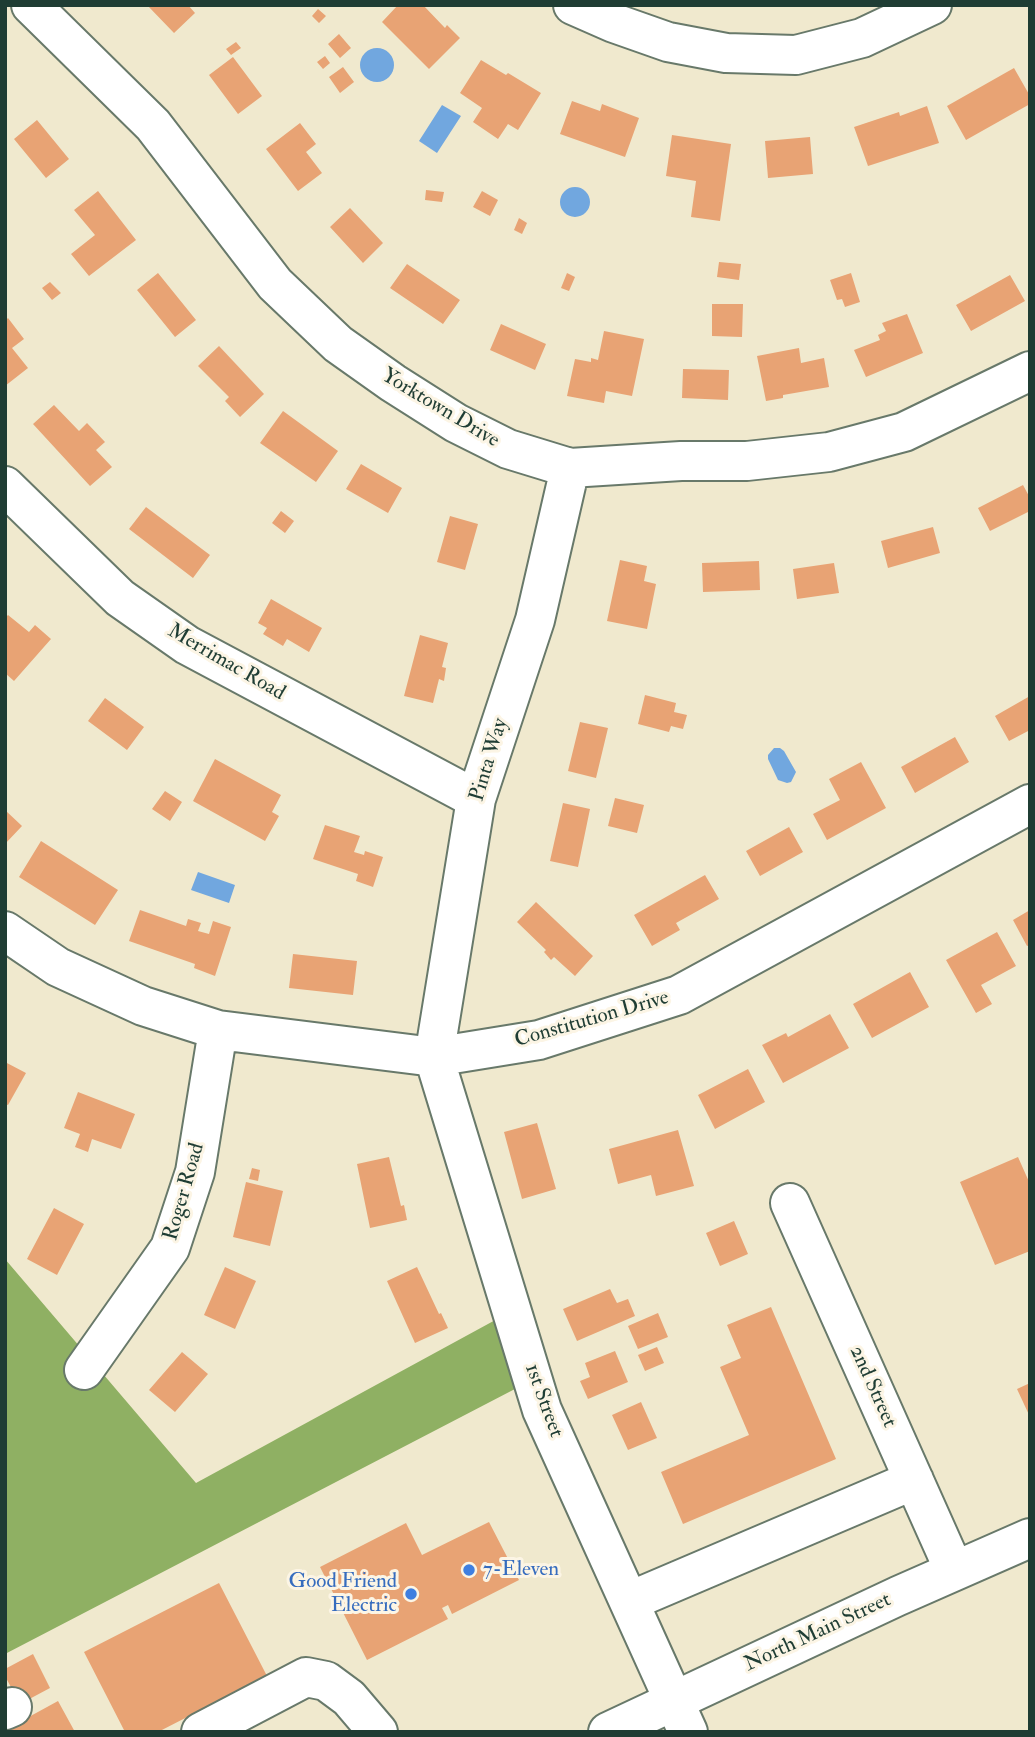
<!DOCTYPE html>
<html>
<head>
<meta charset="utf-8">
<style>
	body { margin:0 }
	#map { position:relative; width:1035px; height:1737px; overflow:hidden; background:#f0e9ce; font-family:"IM FELL Double Pica",serif }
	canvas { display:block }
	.frame { position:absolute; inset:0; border:7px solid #1f3d34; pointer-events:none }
</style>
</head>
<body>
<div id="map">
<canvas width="1035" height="1737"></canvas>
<div class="frame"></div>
</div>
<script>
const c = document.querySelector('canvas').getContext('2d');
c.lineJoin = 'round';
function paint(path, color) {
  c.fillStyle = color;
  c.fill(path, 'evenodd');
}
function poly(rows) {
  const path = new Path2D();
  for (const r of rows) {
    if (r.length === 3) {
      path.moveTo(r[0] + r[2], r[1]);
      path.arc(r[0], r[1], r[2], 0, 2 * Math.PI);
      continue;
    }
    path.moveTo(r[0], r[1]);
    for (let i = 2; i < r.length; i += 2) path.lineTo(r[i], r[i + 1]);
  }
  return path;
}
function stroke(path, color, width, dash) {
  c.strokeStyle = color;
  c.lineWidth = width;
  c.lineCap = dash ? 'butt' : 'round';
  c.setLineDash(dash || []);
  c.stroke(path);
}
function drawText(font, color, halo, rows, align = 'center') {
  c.font = font + ' "IM FELL Double Pica",serif';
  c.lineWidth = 6;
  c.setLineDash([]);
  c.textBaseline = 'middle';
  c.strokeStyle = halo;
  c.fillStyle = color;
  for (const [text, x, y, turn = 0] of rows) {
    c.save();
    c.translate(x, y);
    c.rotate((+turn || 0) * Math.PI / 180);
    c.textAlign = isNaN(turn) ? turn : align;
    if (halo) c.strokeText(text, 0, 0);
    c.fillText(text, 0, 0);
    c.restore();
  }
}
const forest = poly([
	[5,1259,196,1483,510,1312,538,1377,5,1654]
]);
const water = poly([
	[377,65,17],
	[442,105,461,116,437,153,419,141],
	[575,202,15],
	[774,748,780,748,784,751,796,772,791,782,787,783,778,780,768,759,768,755],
	[198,872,235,885,229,903,191,890]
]);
const building = poly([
	[147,5,188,5,195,13,174,33],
	[398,5,423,5,445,28,447,25,460,38,429,69,382,22],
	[318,9,326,16,319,23,312,16],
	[339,34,351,48,340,58,328,44],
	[236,42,241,48,231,55,226,49],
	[325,56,330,63,323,69,317,62],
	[233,57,262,96,238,114,209,75],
	[481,60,506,75,508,73,541,93,518,130,508,124,498,139,473,122,482,108,460,93],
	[343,67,354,82,340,93,329,77],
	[1014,68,1030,96,1030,104,966,140,947,106],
	[572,101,600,111,602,104,639,118,625,157,560,134],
	[927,106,939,143,868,166,854,127,899,112,900,116],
	[37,120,69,159,46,178,14,139],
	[300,123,316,144,306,152,322,173,298,191,266,149],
	[672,135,731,144,720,221,691,217,696,181,666,176],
	[810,137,813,174,768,178,765,141],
	[426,190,444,192,442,202,425,200],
	[98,191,136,240,89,276,71,254,95,235,74,210],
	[482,191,498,200,490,216,473,207],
	[350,208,383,243,363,263,330,227],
	[519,218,527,223,522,234,514,230],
	[719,262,741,264,739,280,717,277],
	[407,264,460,300,443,324,390,288],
	[158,273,196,320,175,337,137,290],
	[567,273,575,277,569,291,561,288],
	[851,273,860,302,845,307,842,299,837,300,830,280],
	[1010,275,1025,301,971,331,956,305],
	[50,282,61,293,52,300,42,288],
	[712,304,743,304,742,337,712,336],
	[907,314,923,353,866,377,854,350,880,340,878,335,886,331,882,323],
	[8,318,24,339,12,348,28,368,5,386,5,321],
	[501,324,546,344,535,370,490,350],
	[604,331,644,339,632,396,606,391,604,403,567,396,575,359,591,362,591,358,598,360],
	[219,346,264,394,240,417,225,401,229,397,198,366],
	[799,348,801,363,824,358,829,387,783,395,783,398,766,401,757,356],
	[683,369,729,370,728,400,682,398],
	[54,405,79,431,87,423,105,442,96,450,112,467,90,486,33,424],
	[283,411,338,451,316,482,260,443],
	[361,464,402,488,388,513,346,489],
	[1023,485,1030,498,1030,511,990,531,978,508],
	[146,507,210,555,193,578,129,529],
	[281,511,294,521,285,533,272,523],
	[450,516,478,524,465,570,437,562],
	[933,527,940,553,888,568,881,541],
	[620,560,647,566,644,581,656,584,647,629,607,621],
	[759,561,760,590,703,592,702,563],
	[834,563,839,593,797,599,793,569],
	[271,599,322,628,309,652,287,639,283,646,263,634,267,628,258,623],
	[8,615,29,632,35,625,51,639,14,681,5,673,5,618],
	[420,635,448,643,442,667,446,668,444,681,439,679,433,703,404,696],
	[645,695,676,703,674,712,687,715,683,729,671,726,669,732,638,724],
	[1030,696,1030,730,1009,741,995,716],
	[105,698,144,727,127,750,88,721],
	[580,722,608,728,596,778,568,771],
	[955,737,969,762,915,793,901,767],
	[215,759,281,795,272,812,279,816,265,841,193,801],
	[861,762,886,808,827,840,813,814,840,800,829,779],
	[165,791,182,802,170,821,152,809],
	[615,798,644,805,637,833,608,826],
	[563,803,590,809,578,867,550,861],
	[5,810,22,826,5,844],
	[325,825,360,836,354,852,364,855,365,851,383,857,373,887,356,881,358,874,313,859],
	[789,827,803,852,760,876,746,851],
	[41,841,118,890,95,925,19,877],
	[705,875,719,899,676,923,680,930,652,946,634,915],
	[536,902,593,956,575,976,554,957,551,960,544,952,546,950,517,922],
	[140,910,186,926,188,919,201,923,198,931,209,934,213,921,231,927,215,976,194,968,195,964,129,941],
	[1030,910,1030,945,1027,946,1013,920],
	[997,932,1016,966,981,985,992,1004,976,1013,946,960],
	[293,954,357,961,353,995,289,988],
	[910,972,929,1007,872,1038,853,1004],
	[830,1014,849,1048,783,1083,762,1045,786,1033,788,1037],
	[5,1062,26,1073,8,1105,5,1104],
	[748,1069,765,1102,715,1129,698,1095],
	[78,1092,135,1114,121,1149,92,1139,88,1152,75,1147,80,1134,64,1128],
	[537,1123,556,1189,522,1199,504,1132],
	[678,1130,694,1186,656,1196,651,1175,618,1184,609,1149],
	[389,1157,401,1206,404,1205,407,1220,370,1228,357,1164],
	[1018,1157,1030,1184,1030,1251,995,1265,960,1182],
	[252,1168,260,1170,258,1181,249,1179],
	[246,1182,283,1191,270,1246,233,1237],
	[54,1208,84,1224,57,1275,27,1259],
	[734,1221,748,1254,720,1266,706,1233],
	[225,1267,256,1281,235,1329,204,1315],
	[417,1267,439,1314,441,1313,448,1328,415,1343,387,1281],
	[610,1289,617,1303,628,1299,635,1316,577,1341,563,1309],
	[771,1307,836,1459,683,1524,661,1472,749,1435,720,1367,741,1358,727,1325],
	[658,1313,668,1337,638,1349,628,1326],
	[657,1347,664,1363,645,1371,638,1355],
	[615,1351,628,1382,588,1399,580,1381,590,1377,585,1363],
	[182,1352,208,1374,175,1412,149,1390],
	[1030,1383,1030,1417,1017,1389],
	[641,1402,657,1438,628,1450,612,1415],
	[489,1522,519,1580,452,1614,448,1605,442,1608,448,1619,367,1660,320,1567,406,1523,422,1555],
	[219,1583,267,1676,158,1732,125,1732,84,1652],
	[33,1654,50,1688,20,1704,5,1676,5,1669],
	[58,1701,75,1732,5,1732,5,1730]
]);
const minor = poly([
	[31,5,153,125,275,284,338,344,393,383,456,423,508,449,570,468,681,461,747,461,829,452,904,432,1030,371],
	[573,5,614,23,668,42,726,53,796,55,862,38,932,5],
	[570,468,535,620,476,799,434,1057,542,1410,688,1732],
	[5,486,120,598,187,645,476,799],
	[5,931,58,967,143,1006,218,1030,434,1057,539,1040,679,995,1030,804],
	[790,1203,954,1570],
	[84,1370,170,1248,195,1172,218,1030],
	[630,1601,914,1480],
	[5,1710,12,1707],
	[201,1732,306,1677,326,1681,349,1698,378,1732]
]);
const highway = poly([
	[608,1732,898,1596,1030,1538]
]);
const markers = [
	[469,1570,7,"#3f7fe0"],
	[411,1594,7,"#3f7fe0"]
];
const streetNames = [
	["Yorktown Drive",440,409,31],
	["Merrimac Road",226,663,30],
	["Pinta Way",490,760,-73],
	["Constitution Drive",592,1020,-16],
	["Roger Road",185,1192,-74],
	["2nd Street",872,1387,66],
	["1st Street",543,1401,70],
	["North Main Street",818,1633,-25]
];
const shopNames = [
	["7-Eleven",483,1570],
	["Good Friend",397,1582,"right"],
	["Electric",397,1606,"right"]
];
paint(forest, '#8fb063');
paint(water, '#71a7df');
paint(building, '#e8a374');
stroke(minor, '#68796a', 42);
stroke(highway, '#68796a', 42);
stroke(minor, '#fff', 38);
stroke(highway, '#fff', 38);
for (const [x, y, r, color] of markers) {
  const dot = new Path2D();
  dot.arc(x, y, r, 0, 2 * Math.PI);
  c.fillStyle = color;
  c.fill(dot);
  stroke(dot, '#fcf5e5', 2.5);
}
drawText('21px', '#1f3d34', '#fcf5e5', streetNames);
drawText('21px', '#366cbe', '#fcf5e5', shopNames, 'left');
</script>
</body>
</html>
